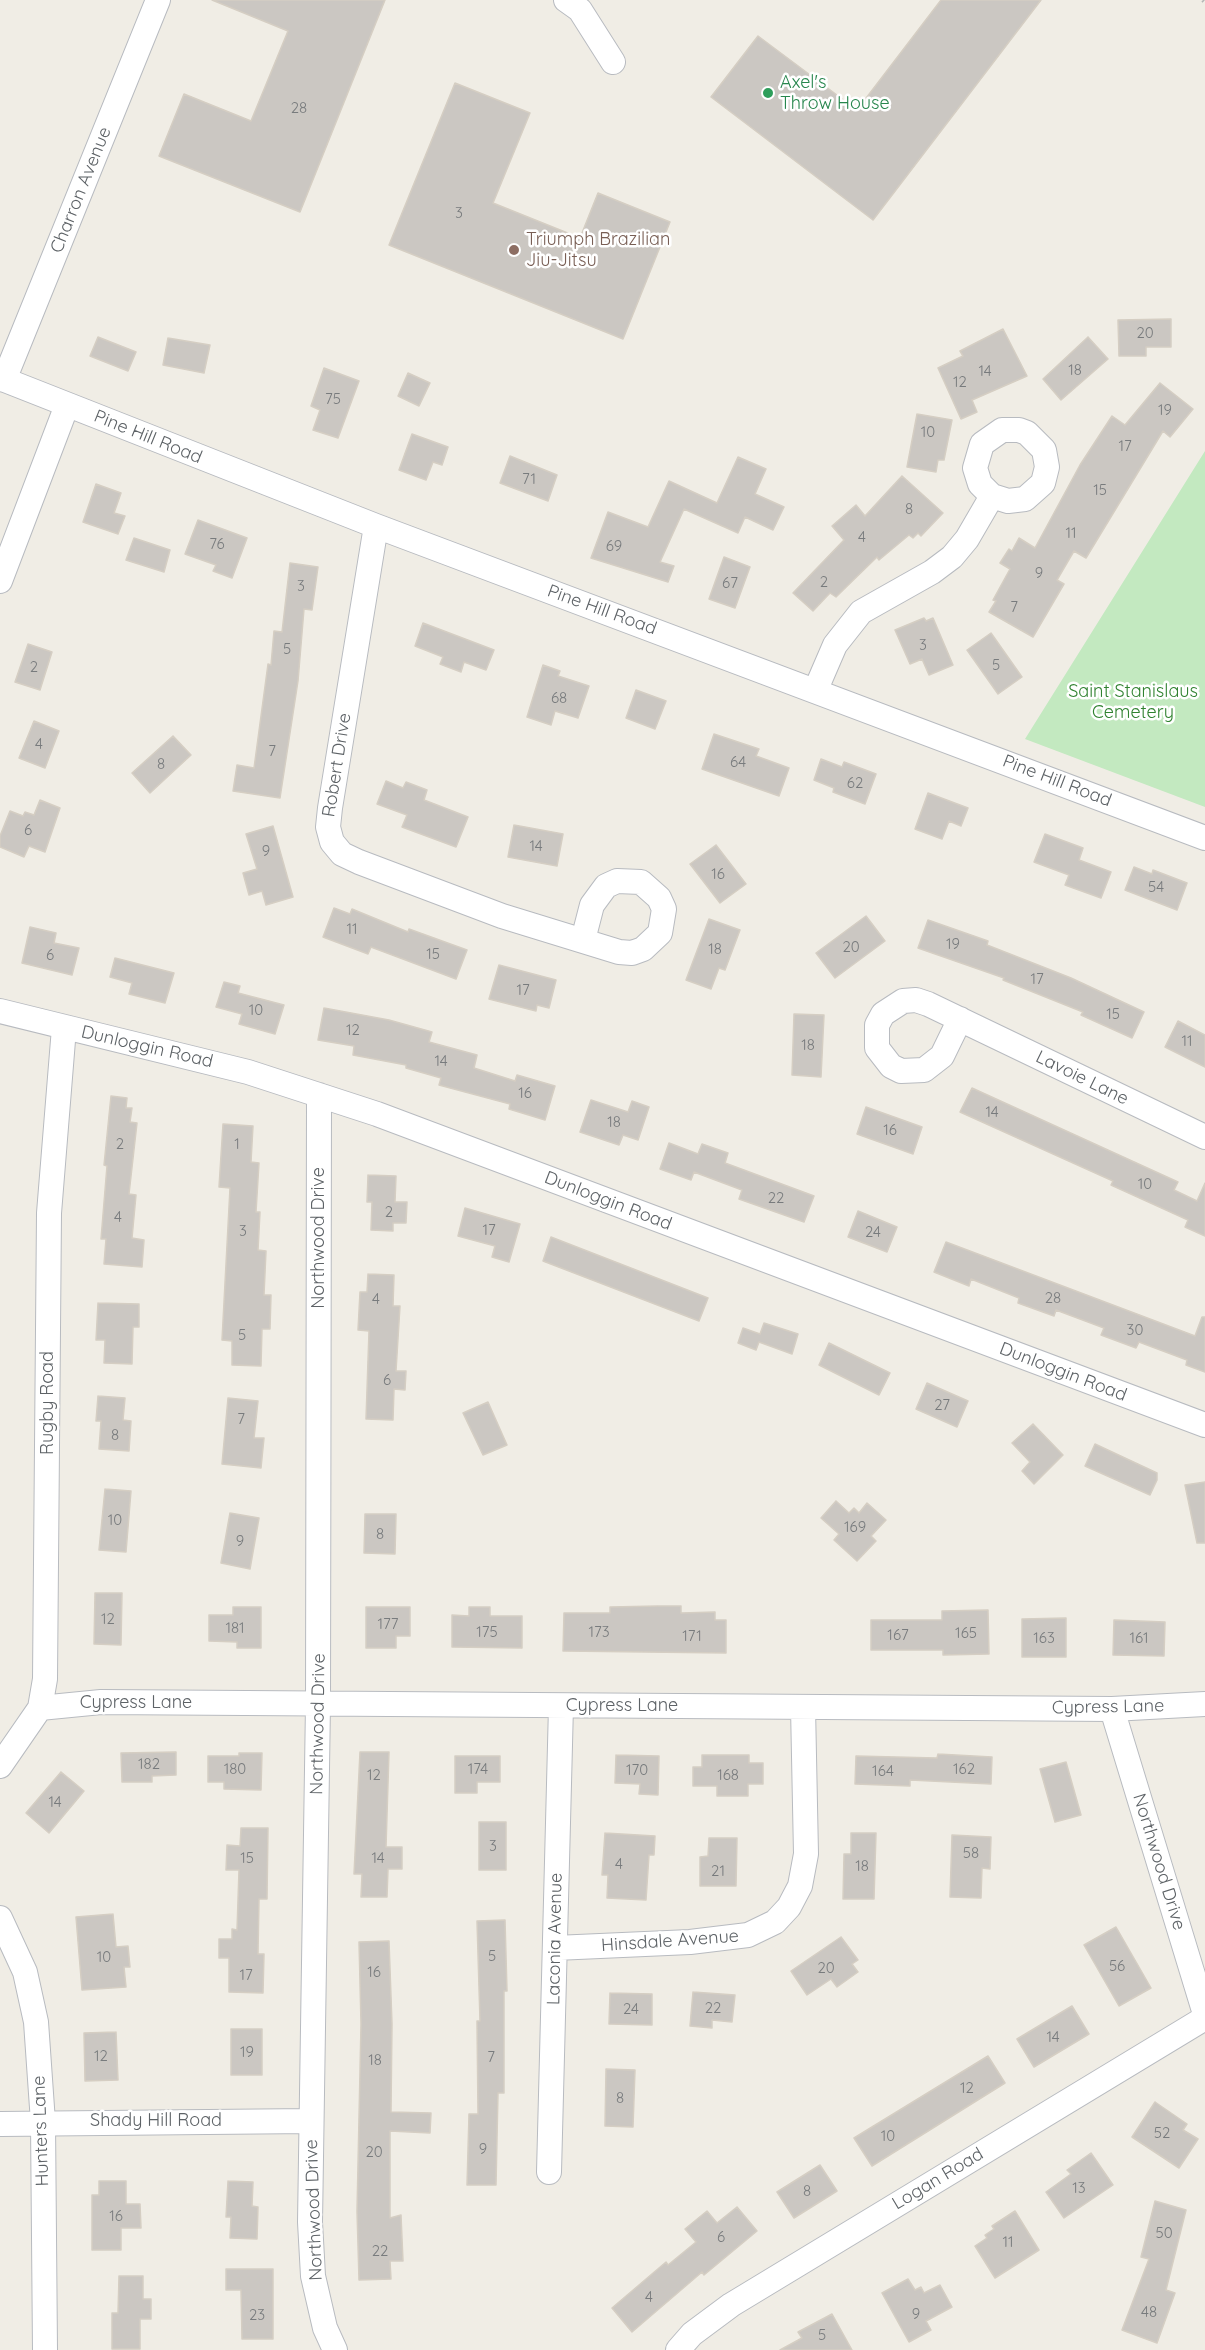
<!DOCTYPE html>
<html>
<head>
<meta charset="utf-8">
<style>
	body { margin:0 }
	canvas { display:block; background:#f0ede5 }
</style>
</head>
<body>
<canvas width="1205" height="2350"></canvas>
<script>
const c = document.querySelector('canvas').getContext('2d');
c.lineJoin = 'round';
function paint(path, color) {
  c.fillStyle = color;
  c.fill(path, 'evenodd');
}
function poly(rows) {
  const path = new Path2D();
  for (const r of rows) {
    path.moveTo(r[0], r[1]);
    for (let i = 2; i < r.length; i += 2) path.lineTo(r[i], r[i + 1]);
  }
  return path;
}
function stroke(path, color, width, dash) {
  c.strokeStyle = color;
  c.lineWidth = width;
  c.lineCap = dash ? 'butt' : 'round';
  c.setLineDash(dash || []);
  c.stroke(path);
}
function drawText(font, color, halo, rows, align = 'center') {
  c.font = font + ' Quicksand,sans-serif';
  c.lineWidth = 5;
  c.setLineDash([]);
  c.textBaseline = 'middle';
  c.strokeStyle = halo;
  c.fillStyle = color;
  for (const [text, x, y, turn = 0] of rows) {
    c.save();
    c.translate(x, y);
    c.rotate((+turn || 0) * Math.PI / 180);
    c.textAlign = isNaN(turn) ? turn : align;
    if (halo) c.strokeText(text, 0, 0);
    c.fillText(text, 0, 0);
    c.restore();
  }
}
const green = poly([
	[1205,451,1205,807,1025,739]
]);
const building = poly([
	[212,0,385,0,300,212,159,156,184,94,251,121,288,31,212,0],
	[941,0,1041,0,873,220,711,97,758,36,857,110,941,0],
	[455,83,530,113,493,203,580,238,598,193,670,222,623,339,389,245,455,83],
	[1171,319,1171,347,1146,347,1146,356,1119,356,1118,320,1171,319],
	[1003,329,1027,376,972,400,977,412,961,419,938,368,963,356,960,351,1003,329],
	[98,337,136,352,128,371,90,356,98,337],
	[1088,337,1108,359,1061,400,1043,379,1088,337],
	[168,338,210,345,204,373,163,365,168,338],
	[324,368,359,381,338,438,313,430,320,410,311,406,324,368],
	[408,373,430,383,419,406,398,396,408,373],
	[1160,383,1193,409,1170,437,1163,431,1086,558,1074,551,1057,580,1064,584,1033,637,989,612,996,601,993,600,1010,569,1000,563,1009,549,1012,551,1019,538,1035,548,1080,465,1112,416,1125,425,1160,383],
	[917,414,952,420,944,460,938,460,936,472,907,467,917,414],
	[412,434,448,447,442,465,433,462,426,480,399,470,412,434],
	[510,456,557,475,548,501,500,483,510,456],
	[738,457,766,469,755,494,784,507,773,530,745,517,738,533,684,509,660,562,674,566,668,582,591,558,608,512,648,527,669,481,717,503,738,457],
	[902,476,943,513,921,536,918,533,913,538,909,535,879,560,877,557,836,597,830,593,813,611,793,593,844,540,832,526,856,505,865,516,902,476],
	[96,484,121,493,114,513,125,516,118,534,83,522,96,484],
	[198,520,247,538,232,578,213,571,216,565,185,554,198,520],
	[134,538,170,550,164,572,126,560,134,538],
	[724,557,750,567,735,608,709,599,724,557],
	[290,563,318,567,312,610,304,609,298,681,280,798,233,791,237,765,254,768,268,664,271,665,274,631,282,632,290,563],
	[924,618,926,621,933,618,953,665,929,675,922,659,910,664,895,630,924,618],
	[423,623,494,650,486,670,464,662,461,672,440,664,443,657,415,646,423,623],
	[991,633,1022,677,998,694,967,650,991,633],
	[28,644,52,652,40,690,15,682,28,644],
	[543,665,560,671,558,676,589,686,578,718,555,711,551,725,527,717,543,665],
	[636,690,666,701,655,729,626,718,636,690],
	[34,721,59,731,45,768,19,758,34,721],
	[714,734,759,749,756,756,789,768,779,796,702,769,714,734],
	[173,736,191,755,150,793,132,773,173,736],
	[821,759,842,767,844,762,876,774,865,804,833,792,834,788,814,780,821,759],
	[386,781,403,788,406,782,427,790,424,800,468,817,456,847,402,827,407,815,377,804,386,781],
	[928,793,968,808,961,826,949,821,942,839,915,829,928,793],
	[40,800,60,808,45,852,29,846,24,857,0,847,0,836,10,811,23,816,25,812,34,815,40,800],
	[514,825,563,834,557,866,508,857,514,825],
	[273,826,293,897,266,905,262,891,249,895,243,873,257,869,246,834,273,826],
	[1045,834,1083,848,1079,860,1111,872,1101,898,1065,885,1069,875,1034,862,1045,834],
	[716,845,746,884,720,903,690,864,716,845],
	[1134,867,1152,874,1153,870,1187,883,1177,910,1125,890,1134,867],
	[334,908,350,914,352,909,408,932,409,929,467,950,456,979,371,947,368,954,323,937,334,908],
	[866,916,885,941,835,978,816,953,866,916],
	[709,919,740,930,725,970,719,968,711,989,686,980,709,919],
	[928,920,988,941,987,945,1071,978,1144,1012,1132,1038,1081,1015,1083,1012,1003,980,1004,978,918,948,928,920],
	[30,927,56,933,54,943,79,948,72,975,22,963,30,927],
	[115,958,174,973,165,1003,129,994,132,983,110,977,115,958],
	[499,965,556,980,549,1008,537,1005,536,1011,489,999,499,965],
	[224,982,240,986,238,993,284,1005,275,1034,239,1024,242,1014,216,1007,224,982],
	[324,1008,389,1020,432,1032,429,1042,477,1055,474,1068,515,1081,517,1075,555,1086,545,1120,509,1109,510,1104,439,1085,441,1078,406,1068,406,1065,353,1055,354,1046,318,1040,324,1008],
	[794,1014,824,1015,821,1077,792,1075,794,1014],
	[1178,1021,1205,1035,1205,1067,1165,1047,1178,1021],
	[972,1088,1178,1182,1174,1190,1197,1201,1205,1183,1205,1236,1185,1227,1188,1220,1111,1185,1113,1181,960,1112,972,1088],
	[111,1096,127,1098,126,1108,132,1108,130,1122,137,1123,129,1194,136,1195,132,1238,144,1240,142,1267,104,1264,106,1239,101,1239,107,1166,104,1165,111,1096],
	[591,1100,628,1112,632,1101,649,1107,638,1140,623,1135,619,1145,580,1132,591,1100],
	[866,1107,922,1127,913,1154,857,1134,866,1107],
	[223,1124,253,1126,251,1162,259,1163,256,1212,260,1212,258,1250,266,1251,264,1295,271,1295,270,1329,262,1329,261,1366,232,1365,232,1341,222,1340,230,1188,219,1187,223,1124],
	[669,1143,698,1154,702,1144,728,1153,725,1163,814,1196,804,1222,739,1199,742,1190,694,1172,691,1180,660,1169,669,1143],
	[368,1175,396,1176,395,1202,407,1202,406,1223,393,1223,393,1231,371,1230,372,1202,367,1202,368,1175],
	[465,1208,520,1224,509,1262,492,1257,495,1246,458,1236,465,1208],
	[858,1211,897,1227,887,1252,848,1237,858,1211],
	[551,1237,708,1298,699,1321,543,1261,551,1237],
	[946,1242,1195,1336,1202,1317,1205,1317,1205,1372,1186,1365,1187,1360,1139,1342,1136,1348,1101,1335,1104,1328,1056,1310,1054,1316,1018,1303,1019,1298,971,1279,969,1286,934,1272,946,1242],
	[368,1274,394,1275,393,1306,400,1306,396,1371,406,1371,405,1390,394,1389,393,1420,366,1419,369,1331,358,1330,360,1292,367,1292,368,1274],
	[98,1303,139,1304,139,1327,133,1327,132,1364,104,1363,105,1340,96,1340,98,1303],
	[764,1323,798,1334,792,1354,759,1342,756,1350,738,1343,743,1328,760,1334,764,1323],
	[829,1343,890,1373,879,1395,819,1365,829,1343],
	[927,1383,968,1401,957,1427,916,1409,927,1383],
	[98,1396,125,1398,123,1420,131,1421,129,1451,99,1449,101,1421,96,1421,98,1396],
	[228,1398,258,1401,254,1438,264,1438,261,1468,222,1464,228,1398],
	[488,1402,507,1445,483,1455,463,1413,488,1402],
	[1033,1424,1063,1455,1034,1484,1022,1471,1030,1462,1012,1443,1033,1424],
	[1095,1444,1157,1473,1157,1480,1150,1495,1085,1466,1095,1444],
	[1205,1482,1205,1543,1197,1543,1185,1485,1205,1482],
	[105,1489,131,1491,126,1552,99,1550,105,1489],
	[836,1501,849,1513,854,1508,859,1513,867,1503,886,1520,871,1536,876,1541,857,1561,834,1540,839,1534,821,1518,836,1501],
	[230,1513,259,1518,250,1569,221,1563,230,1513],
	[365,1514,396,1514,395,1554,364,1553,365,1514],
	[95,1593,122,1593,121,1645,94,1644,95,1593],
	[658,1606,681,1606,681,1613,715,1612,715,1620,726,1620,726,1653,563,1651,564,1613,610,1613,610,1607,658,1606],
	[233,1607,261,1607,261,1648,237,1648,237,1642,209,1641,209,1615,233,1615,233,1607],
	[366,1607,410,1607,410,1636,396,1636,396,1648,366,1648,366,1607],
	[469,1607,490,1607,490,1616,522,1616,522,1648,452,1647,452,1615,469,1616,469,1607],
	[988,1610,989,1654,943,1655,943,1650,871,1650,871,1620,942,1620,942,1611,988,1610],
	[1066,1618,1066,1657,1022,1657,1022,1619,1066,1618],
	[1114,1620,1165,1622,1164,1656,1113,1655,1114,1620],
	[176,1752,176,1775,152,1776,152,1782,122,1782,121,1753,176,1752],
	[360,1752,389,1752,386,1847,402,1847,402,1869,388,1869,387,1897,361,1897,362,1874,354,1874,360,1752],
	[239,1753,262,1753,261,1790,224,1789,224,1782,208,1782,208,1756,239,1756,239,1753],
	[938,1754,992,1757,991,1784,910,1780,910,1786,855,1784,856,1756,937,1758,938,1754],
	[616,1755,659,1756,658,1795,639,1794,640,1784,615,1783,616,1755],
	[702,1755,749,1755,749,1763,763,1763,763,1784,748,1784,748,1796,717,1796,717,1786,693,1786,693,1767,702,1767,702,1755],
	[455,1756,500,1756,500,1782,477,1782,477,1793,455,1793,455,1756],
	[1066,1762,1081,1815,1055,1822,1040,1769,1066,1762],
	[61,1772,84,1791,49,1833,26,1813,61,1772],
	[479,1822,506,1822,506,1870,479,1870,479,1822],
	[241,1828,268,1828,267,1899,259,1899,258,1954,264,1954,263,1993,229,1992,229,1958,219,1958,219,1939,232,1939,232,1929,237,1930,239,1870,226,1870,227,1845,240,1846,241,1828],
	[605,1833,655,1836,654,1855,649,1855,646,1900,607,1898,608,1875,602,1875,605,1833],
	[851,1833,876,1833,874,1899,843,1899,844,1854,851,1854,851,1833],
	[952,1835,991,1837,990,1869,982,1868,981,1898,950,1897,952,1835],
	[709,1838,737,1838,736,1886,700,1886,700,1857,708,1856,709,1838],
	[113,1914,116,1947,128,1946,130,1967,124,1967,126,1987,82,1990,76,1917,113,1914],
	[505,1920,507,1991,504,1991,504,2093,498,2093,496,2185,467,2185,469,2114,478,2114,477,2021,480,2021,477,1921,505,1920],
	[1116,1927,1151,1988,1119,2006,1084,1945,1116,1927],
	[841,1937,858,1960,852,1964,858,1972,837,1987,831,1979,807,1995,791,1971,841,1937],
	[389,1941,392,2024,391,2112,431,2113,430,2133,390,2131,390,2218,401,2215,403,2261,390,2261,391,2279,359,2280,357,2211,361,2024,359,1942,389,1941],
	[693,1992,735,1995,732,2022,712,2020,712,2028,690,2026,693,1992],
	[610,1993,652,1994,652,2025,609,2024,610,1993],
	[1072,2006,1089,2034,1034,2067,1017,2039,1072,2006],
	[231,2029,262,2029,262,2075,231,2075,231,2029],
	[116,2032,118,2080,85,2081,84,2033,116,2032],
	[988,2056,1005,2083,872,2166,854,2138,988,2056],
	[606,2069,635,2070,633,2127,605,2126,606,2069],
	[1155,2102,1187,2124,1183,2130,1198,2139,1179,2168,1132,2137,1155,2102],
	[1091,2153,1113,2185,1064,2218,1046,2192,1071,2174,1067,2170,1091,2153],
	[820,2165,837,2191,794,2218,777,2192,820,2165],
	[99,2181,126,2181,126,2204,140,2204,141,2228,121,2228,121,2250,92,2250,92,2195,99,2195,99,2181],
	[228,2181,253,2182,252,2206,258,2207,257,2239,230,2238,231,2217,226,2217,228,2181],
	[1155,2201,1186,2210,1166,2290,1175,2293,1157,2343,1122,2330,1149,2259,1141,2257,1155,2201],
	[737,2207,757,2231,704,2275,702,2272,632,2332,612,2308,666,2262,668,2265,696,2242,685,2229,707,2211,717,2223,737,2207],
	[1015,2211,1039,2250,995,2278,975,2246,987,2238,985,2235,994,2229,992,2226,1015,2211],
	[226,2269,273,2269,273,2339,242,2339,241,2290,226,2290,226,2269],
	[119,2276,143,2276,143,2299,151,2299,151,2319,140,2319,140,2349,112,2349,112,2313,118,2313,119,2276],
	[908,2279,915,2290,921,2287,924,2293,940,2285,952,2307,926,2321,931,2330,909,2342,882,2293,908,2279],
	[832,2314,852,2350,780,2350,802,2338,798,2332,832,2314]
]);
const minor = poly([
	[566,0,580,10,613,62],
	[0,378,376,526,1205,838],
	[4,380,158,0],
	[376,526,330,808,328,827,332,842,342,854,359,862,502,916,619,952,632,953,643,949,660,933,664,909,659,898,641,882,617,881,606,886,592,905,583,940],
	[0,581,67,405],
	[816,689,835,645,861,612,932,572,952,557,967,539,992,496,980,484,975,468,982,444,1002,430,1019,430,1027,433,1044,450,1047,467,1043,483,1025,499,1008,501,992,496],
	[0,1011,248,1072,377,1114,1205,1425],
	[960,1019,942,1056,924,1070,901,1071,891,1066,877,1048,877,1025,883,1014,903,1001,916,1000,928,1004,1205,1137],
	[319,1095,318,1704,310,2222,313,2276,325,2328,335,2350],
	[40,1708,101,1702,1112,1709,1205,1704],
	[1112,1709,1205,2014],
	[0,1766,40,1708,45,1679,49,1213,64,1028],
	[0,1918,25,1972,36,2022,43,2122,45,2350],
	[555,1948,690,1942,748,1935,775,1922,789,1907,800,1886,806,1854,803,1707],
	[0,2124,311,2121],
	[549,2172,561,1706],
	[678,2350,692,2334,731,2305,1205,2018]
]);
const rail = poly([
	[1203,0,1205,2]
]);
const markers = [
	[768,93,6,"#2e9e5b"],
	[514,250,6,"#8d6e63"]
];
const numberNames = [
	["28",299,108],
	["3",459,213],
	["20",1145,333],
	["18",1075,370],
	["14",985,371],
	["12",960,382],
	["75",333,399],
	["19",1165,410],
	["10",928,432],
	["17",1125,446],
	["71",529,479],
	["15",1100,490],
	["8",909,509],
	["11",1071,533],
	["4",862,537],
	["76",217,544],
	["69",614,546],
	["9",1039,573],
	["2",824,582],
	["67",730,583],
	["3",301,586],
	["7",1014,607],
	["3",923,645],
	["5",287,649],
	["5",996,665],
	["2",34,667],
	["68",559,698],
	["4",39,744],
	["7",272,751],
	["64",738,762],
	["8",161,764],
	["62",855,783],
	["6",28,830],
	["14",536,846],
	["9",266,851],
	["16",718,874],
	["54",1156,887],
	["11",352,929],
	["19",953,944],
	["20",851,947],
	["18",715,949],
	["15",433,954],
	["6",50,955],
	["17",1037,979],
	["17",523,990],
	["10",256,1010],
	["15",1113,1014],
	["12",353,1030],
	["11",1187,1041],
	["18",808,1045],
	["14",441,1061],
	["16",525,1093],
	["14",992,1112],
	["18",614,1122],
	["16",890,1130],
	["2",120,1144],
	["1",237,1144],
	["10",1145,1184],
	["22",776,1198],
	["2",389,1212],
	["4",118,1217],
	["17",489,1230],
	["3",243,1231],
	["24",873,1232],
	["28",1053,1298],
	["4",376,1299],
	["30",1135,1330],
	["5",242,1335],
	["6",387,1380],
	["27",942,1405],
	["7",241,1419],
	["8",115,1435],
	["10",115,1520],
	["169",855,1527],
	["8",380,1534],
	["9",240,1541],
	["12",108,1619],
	["177",388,1624],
	["181",235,1628],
	["175",487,1632],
	["173",599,1632],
	["165",966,1633],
	["167",898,1635],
	["171",692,1636],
	["163",1044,1638],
	["161",1139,1638],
	["182",149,1764],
	["180",235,1769],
	["174",478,1769],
	["162",964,1769],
	["170",637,1770],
	["164",883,1771],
	["12",374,1775],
	["168",728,1775],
	["14",55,1802],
	["3",493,1846],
	["58",971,1853],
	["15",247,1858],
	["14",378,1858],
	["4",619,1864],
	["18",862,1866],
	["21",718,1871],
	["5",492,1956],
	["10",104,1957],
	["56",1117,1966],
	["20",826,1968],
	["16",374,1972],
	["17",246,1975],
	["22",713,2008],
	["24",631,2009],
	["14",1053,2037],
	["19",247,2052],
	["12",101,2056],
	["7",491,2057],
	["18",375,2060],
	["12",967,2088],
	["8",620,2098],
	["52",1162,2133],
	["10",888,2136],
	["9",483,2149],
	["20",374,2152],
	["13",1079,2188],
	["8",807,2191],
	["16",116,2216],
	["50",1164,2233],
	["6",721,2237],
	["11",1008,2242],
	["22",380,2251],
	["4",649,2297],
	["48",1149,2312],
	["9",916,2314],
	["23",257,2315],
	["5",822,2335]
];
const leisureNames = [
	["Axel's",780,83],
	["Throw House",780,104]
];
const streetNames = [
	["Charron Avenue",81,190,-68],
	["Pine Hill Road",148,437,22],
	["Pine Hill Road",602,610,20],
	["Robert Drive",337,765,-81],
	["Pine Hill Road",1057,781,21],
	["Dunloggin Road",147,1047,13],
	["Lavoie Lane",1082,1078,26],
	["Dunloggin Road",608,1201,21],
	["Northwood Drive",319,1238,-90],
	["Dunloggin Road",1063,1372,21],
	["Rugby Road",48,1403,-90],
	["Cypress Lane",136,1703],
	["Cypress Lane",622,1706],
	["Cypress Lane",1108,1707,-1],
	["Northwood Drive",318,1724,-89],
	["Northwood Drive",1159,1862,73],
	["Laconia Avenue",555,1939,-89],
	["Hinsdale Avenue",670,1941,-4],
	["Shady Hill Road",156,2121],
	["Hunters Lane",41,2131,-92],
	["Logan Road",938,2179,-31],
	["Northwood Drive",314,2210,-92]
];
const educationNames = [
	["Triumph Brazilian",526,240],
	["Jiu-Jitsu",526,261]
];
const parkNames = [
	["Saint Stanislaus",1133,692],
	["Cemetery",1133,713]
];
paint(green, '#c3e9c0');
paint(building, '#cbc7c2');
stroke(building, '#d5cec3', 1.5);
stroke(minor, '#b8bbc0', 26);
stroke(minor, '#fff', 24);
stroke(rail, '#b4b5b6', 4.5, [1.5, 8]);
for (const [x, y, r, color] of markers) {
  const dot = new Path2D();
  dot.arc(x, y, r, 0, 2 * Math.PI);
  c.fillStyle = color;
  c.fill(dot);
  stroke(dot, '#fff', 2);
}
drawText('15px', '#787b7d', null, numberNames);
drawText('18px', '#27864d', '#fff', leisureNames, 'left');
drawText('18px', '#5d6266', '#fff', streetNames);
drawText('18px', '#785e54', '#fff', educationNames, 'left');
drawText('18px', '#308230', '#fff', parkNames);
</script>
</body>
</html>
